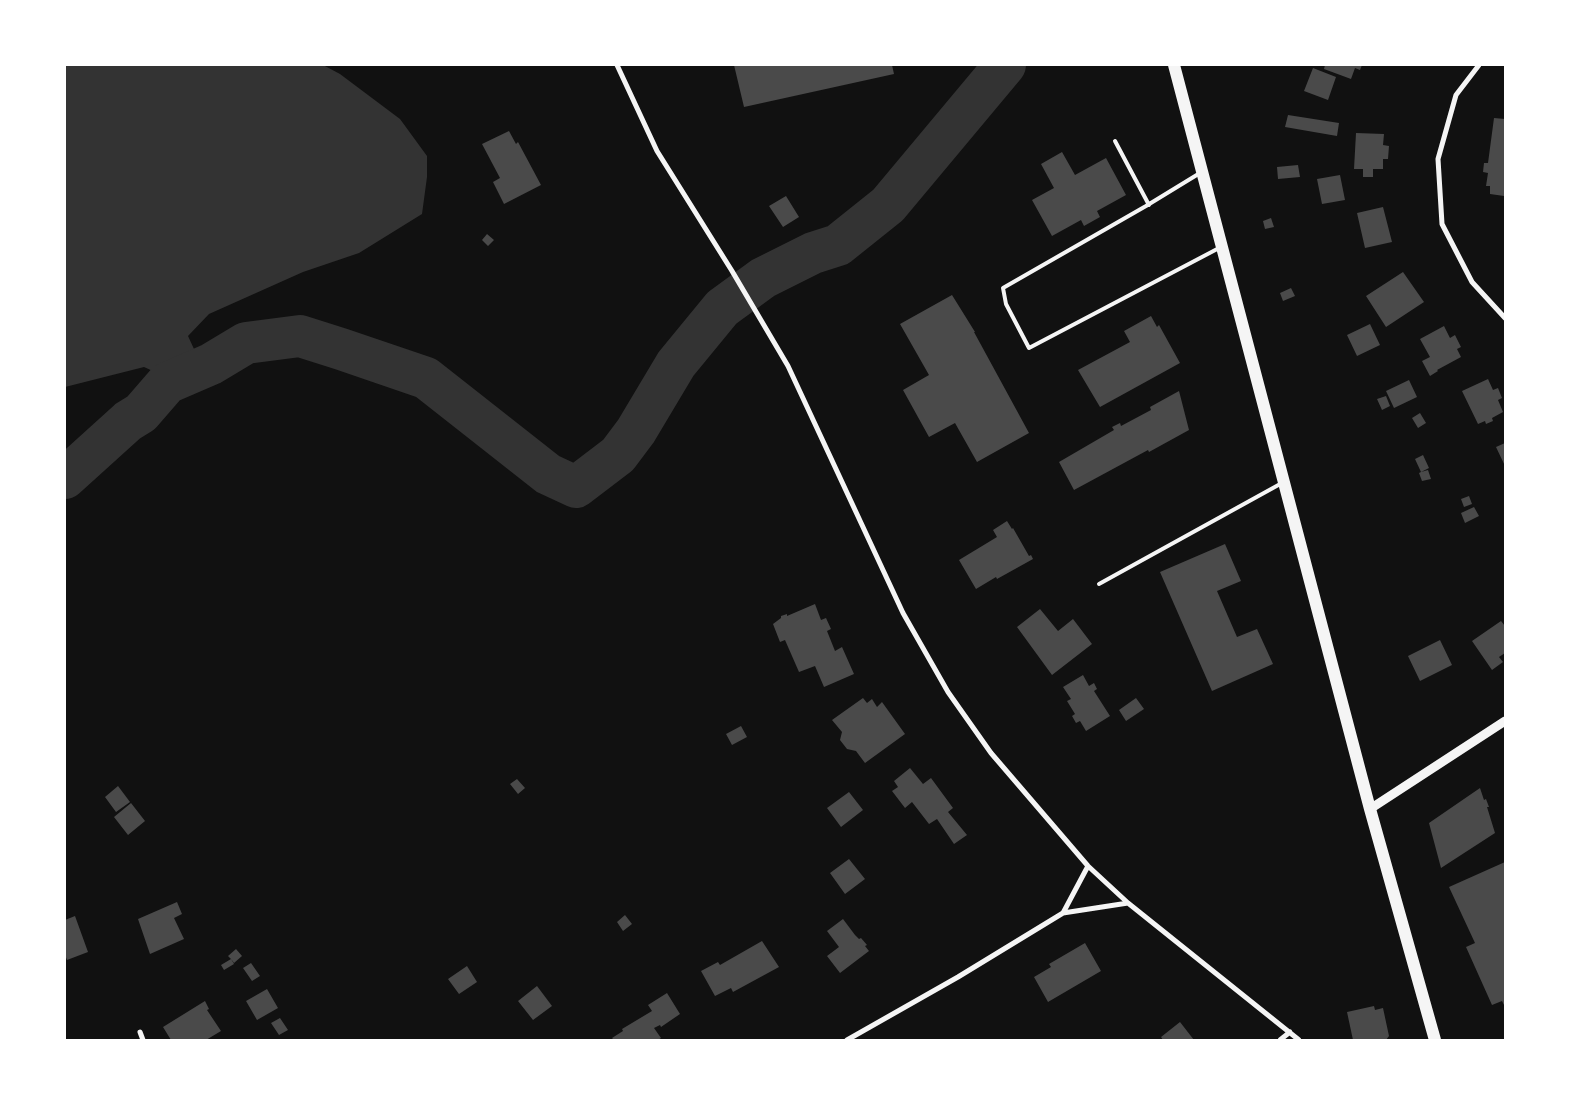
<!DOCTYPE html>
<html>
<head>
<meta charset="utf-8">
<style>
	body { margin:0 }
	#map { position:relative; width:1570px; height:1105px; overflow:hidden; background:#111; font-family:Roboto,sans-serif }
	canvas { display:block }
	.frame { position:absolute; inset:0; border:66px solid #fff; pointer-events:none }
</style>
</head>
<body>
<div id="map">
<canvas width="1570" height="1105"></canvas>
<div class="frame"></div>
</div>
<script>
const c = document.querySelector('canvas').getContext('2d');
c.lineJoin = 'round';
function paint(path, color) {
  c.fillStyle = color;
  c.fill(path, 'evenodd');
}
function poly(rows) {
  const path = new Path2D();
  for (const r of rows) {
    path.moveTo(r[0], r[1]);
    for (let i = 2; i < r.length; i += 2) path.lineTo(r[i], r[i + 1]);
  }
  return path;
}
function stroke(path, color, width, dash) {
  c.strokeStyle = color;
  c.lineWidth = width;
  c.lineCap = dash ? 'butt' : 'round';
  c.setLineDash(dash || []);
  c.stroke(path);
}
const water = poly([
	[65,65,323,65,340,74,400,119,427,156,427,177,422,214,359,253,303,272,209,314,188,336,194,349,155,372,144,367,65,387]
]);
const river = poly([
	[65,478,128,421,141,413,167,383,211,364,246,343,300,336,341,349,426,378,548,474,576,487,618,455,636,431,676,364,722,308,763,278,813,253,838,245,888,205,1005,65]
]);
const building = poly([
	[734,65,892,65,894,74,744,107],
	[1325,65,1362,65,1360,70,1355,68,1351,79,1324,69],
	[1313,68,1336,77,1328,100,1304,91],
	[1288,115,1339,123,1337,136,1285,127],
	[1494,118,1505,119,1504,196,1490,194,1490,186,1486,186,1488,173,1483,172,1484,163,1488,163],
	[509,131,516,144,518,142,541,185,504,204,493,182,500,178,482,144],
	[1356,133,1384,134,1383,145,1389,146,1388,159,1383,159,1383,169,1373,169,1373,177,1363,177,1363,169,1354,169],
	[1062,152,1075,175,1106,158,1126,195,1097,211,1100,217,1084,226,1081,220,1052,236,1032,200,1054,188,1041,164],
	[1298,165,1300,177,1278,179,1277,167],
	[1340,175,1345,200,1322,204,1317,179],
	[786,196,799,217,783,227,769,206],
	[1383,207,1392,242,1365,248,1357,213],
	[1271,218,1274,227,1265,229,1263,221],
	[487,234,494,240,488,246,482,240],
	[1403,272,1424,302,1386,327,1366,296],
	[1291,288,1295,296,1283,301,1280,293],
	[952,295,975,332,974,332,1029,433,977,462,955,423,929,437,903,390,929,375,900,324],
	[1151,316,1157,327,1159,325,1180,363,1100,407,1078,370,1130,342,1124,331],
	[1370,324,1380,345,1357,356,1347,335],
	[1444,326,1450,338,1455,335,1461,347,1457,349,1461,357,1437,370,1438,371,1430,376,1422,361,1430,357,1420,339],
	[1488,379,1493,390,1498,388,1502,398,1498,400,1503,412,1492,418,1493,421,1486,424,1485,421,1478,424,1462,391],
	[1409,380,1417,397,1394,408,1386,391],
	[1179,391,1189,430,1149,452,1148,450,1074,490,1059,462,1114,430,1112,427,1120,423,1121,426,1151,410,1150,407],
	[1386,396,1390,406,1382,410,1377,399],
	[1420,413,1426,423,1418,428,1412,418],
	[1505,443,1505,466,1496,447],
	[1423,455,1429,468,1421,472,1428,470,1431,479,1422,481,1419,473,1421,472,1415,459],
	[1469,496,1472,504,1464,507,1461,499],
	[1474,507,1479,516,1465,523,1461,513],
	[1007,521,1012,529,1013,528,1029,556,1031,555,1033,559,997,579,996,577,976,589,959,560,997,537,993,530],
	[1225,544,1241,581,1217,591,1237,637,1257,629,1273,664,1212,691,1160,572],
	[815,604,821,620,826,618,831,629,827,631,835,651,842,647,854,674,824,687,815,666,799,672,785,640,780,642,773,624,781,618,781,616,787,614,787,616],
	[1040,609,1058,631,1073,619,1092,644,1052,675,1017,627],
	[1501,621,1505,626,1505,653,1499,657,1503,662,1492,670,1472,641],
	[1440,640,1452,665,1420,681,1408,656],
	[1083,675,1089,686,1094,683,1097,689,1094,691,1110,716,1086,731,1080,721,1076,723,1072,716,1075,714,1067,701,1071,699,1063,687],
	[863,698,867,703,872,699,877,707,882,702,905,734,865,763,856,751,847,749,840,740,842,732,832,720],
	[1136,698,1144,709,1126,721,1119,710],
	[741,726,747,737,732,745,726,734],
	[910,768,923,784,931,778,953,808,948,812,967,835,954,844,937,819,929,824,912,802,905,808,892,791,898,787,894,781],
	[517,779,525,788,518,794,510,784],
	[118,786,130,802,116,812,105,797],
	[1480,788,1484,800,1486,799,1489,807,1487,807,1495,833,1441,868,1429,823],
	[849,792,863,810,841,827,827,808],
	[131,803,145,821,128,835,114,817],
	[849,859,865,879,845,894,830,873],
	[1505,862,1505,1007,1502,1001,1492,1005,1466,947,1475,943,1449,887],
	[177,902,182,914,174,918,184,939,150,954,138,919],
	[625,915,632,924,623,931,617,922],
	[75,916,88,952,67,960,65,955,65,920],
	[843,919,855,935,859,939,861,938,867,945,865,946,869,951,840,973,827,956,839,947,827,931],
	[762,941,779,967,733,992,731,988,715,996,701,971,718,962,720,965],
	[1085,943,1101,971,1048,1002,1034,977,1051,967,1049,964],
	[236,949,242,956,234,963,231,959,234,964,224,970,221,965,231,959,228,956],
	[251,963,260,976,252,981,243,968],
	[467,966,477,982,459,994,448,979],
	[537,986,552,1006,533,1020,518,1001],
	[267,989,278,1008,257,1020,246,1001],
	[667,993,680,1014,661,1027,660,1025,654,1028,661,1038,658,1040,614,1040,612,1038,623,1031,622,1029,652,1011,648,1005],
	[205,1001,209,1009,207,1010,221,1031,206,1040,171,1040,163,1027],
	[1374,1006,1375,1010,1383,1008,1389,1036,1386,1040,1353,1040,1347,1012],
	[280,1018,288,1030,279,1035,271,1023],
	[1180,1022,1194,1040,1163,1040,1161,1037]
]);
const service = poly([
	[1115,141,1149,205],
	[1200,173,1146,206,1003,288,1006,304,1029,348,1221,247],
	[1099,584,1282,483]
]);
const minor = poly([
	[617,65,657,151,732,271,788,366,903,613,948,692,991,753,1088,866,1128,903,1299,1040],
	[1479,65,1456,95,1438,159,1442,224,1472,282,1505,318],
	[1063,913,1128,903],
	[140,1032,143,1040],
	[847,1040,958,977,1063,913,1088,866],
	[1280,1040,1290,1032]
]);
const tertiary = poly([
	[1370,809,1505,721]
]);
const primary = poly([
	[1174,65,1370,809,1435,1040]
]);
paint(water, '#333');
stroke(river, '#333', 42);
paint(building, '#4a4a4a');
stroke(service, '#f5f5f5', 4);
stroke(minor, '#f5f5f5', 5);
stroke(tertiary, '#f5f5f5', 9);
stroke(primary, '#f5f5f5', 12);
</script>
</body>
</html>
